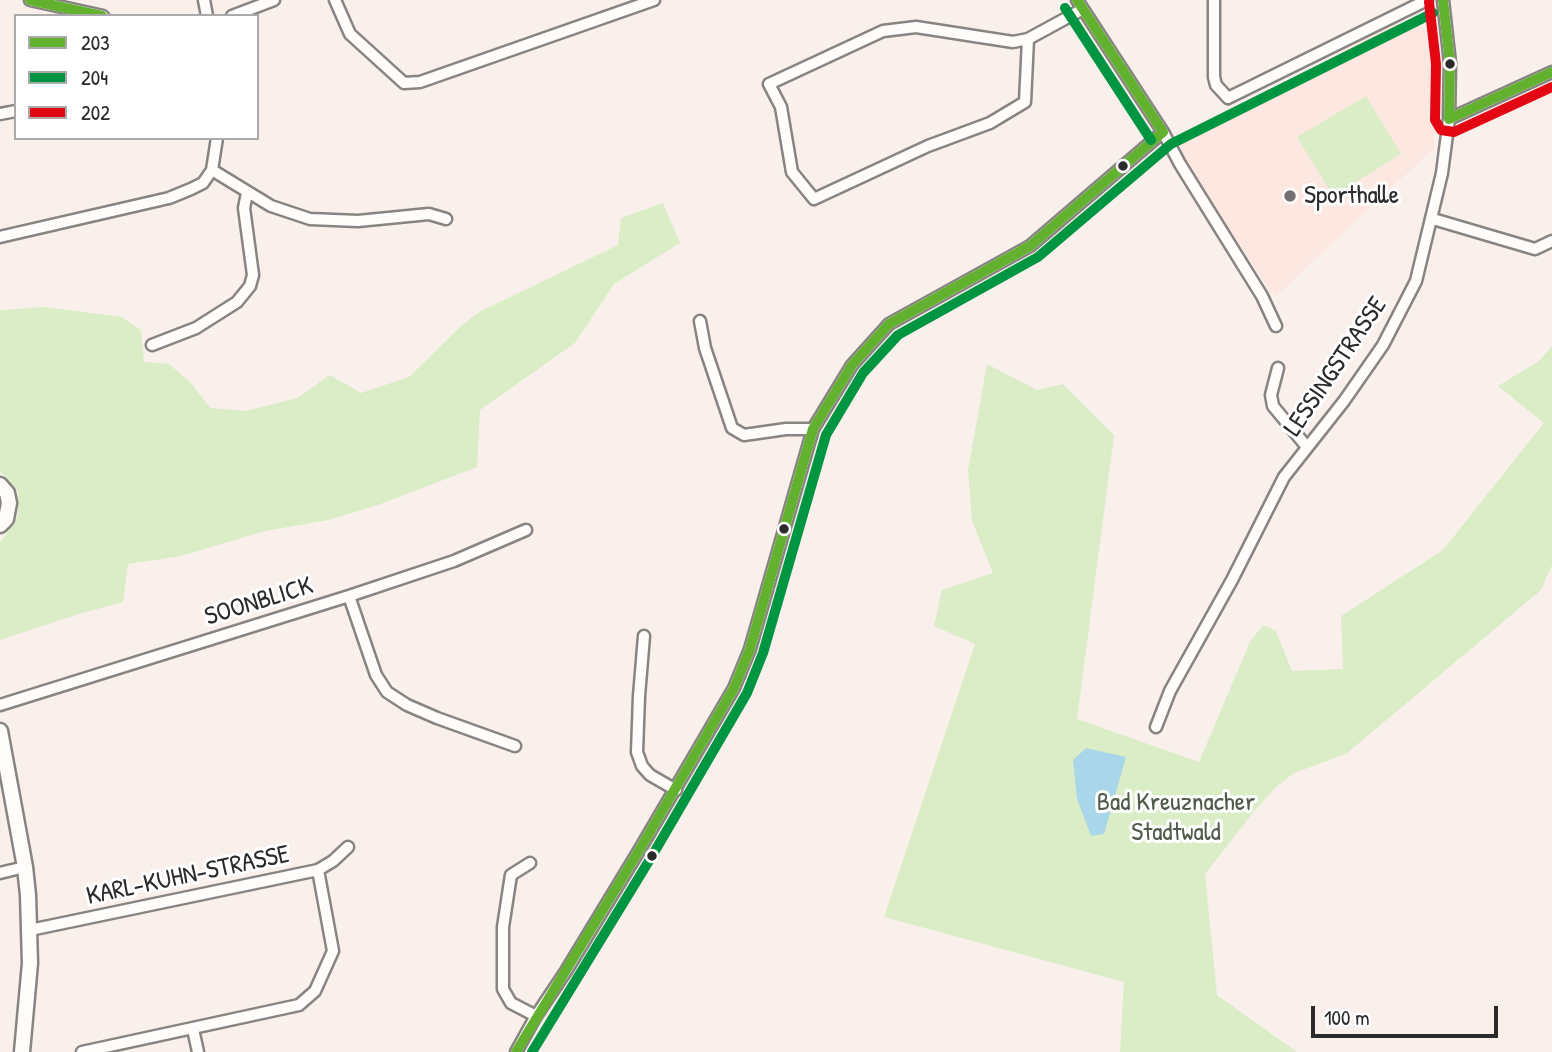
<!DOCTYPE html>
<html>
<head>
<meta charset="utf-8">
<style>
	body { margin:0 }
	#map { position:relative; width:1552px; height:1052px; overflow:hidden; background:#f9f0ec; font-family:"Patrick Hand",sans-serif }
	canvas { display:block }
	.legend { position:absolute; left:14px; top:14px; width:245px; height:126px; box-sizing:border-box; background:#fff; border:2px solid #aaa; margin:0; padding:9px 12px; list-style:none; font-size:21px; color:#2b2b2b }
	.legend li { display:flex; align-items:center; gap:14px; height:35px }
	.legend b { width:35px; border:2px solid #aaa }
	.scale { position:absolute; left:1311px; top:1006px; width:187px; height:32px; box-sizing:border-box; border:4px solid #2b2b2b; border-top:0; padding-left:9px; font-size:21px; line-height:24px; white-space:nowrap; color:#2b2b2b; -webkit-text-stroke:5px #fff; paint-order:stroke }
</style>
</head>
<body>
<div id="map">
<canvas width="1552" height="1052"></canvas>
<ul class="legend">
<li><b style="height:9px;background:#62b22f"></b>203</li>
<li><b style="height:9px;background:#009641"></b>204</li>
<li><b style="height:9px;background:#e30613"></b>202</li>
</ul>
<div class="scale">100 m</div>
</div>
<script>
const c = document.querySelector('canvas').getContext('2d');
c.lineJoin = 'round';
function paint(path, color) {
  c.fillStyle = color;
  c.fill(path, 'evenodd');
}
function poly(rows) {
  const path = new Path2D();
  for (const r of rows) {
    path.moveTo(r[0], r[1]);
    for (let i = 2; i < r.length; i += 2) path.lineTo(r[i], r[i + 1]);
  }
  return path;
}
function stroke(path, color, width, dash) {
  c.strokeStyle = color;
  c.lineWidth = width;
  c.lineCap = dash ? 'butt' : 'round';
  c.setLineDash(dash || []);
  c.stroke(path);
}
function drawText(font, color, halo, rows, align = 'center') {
  c.font = font + ' "Patrick Hand",sans-serif';
  c.lineWidth = 6;
  c.setLineDash([]);
  c.textBaseline = 'middle';
  c.strokeStyle = halo;
  c.fillStyle = color;
  for (const [text, x, y, turn = 0] of rows) {
    c.save();
    c.translate(x, y);
    c.rotate((+turn || 0) * Math.PI / 180);
    c.textAlign = isNaN(turn) ? turn : align;
    if (halo) c.strokeText(text, 0, 0);
    c.fillText(text, 0, 0);
    c.restore();
  }
}
const built = poly([
	[1395,23,1436,30,1434,148,1275,297,1184,165,1174,143]
]);
const green = poly([
	[1366,96,1401,154,1333,196,1297,137],
	[663,203,680,243,614,284,575,343,480,410,477,467,378,505,329,520,265,531,181,556,128,564,123,602,82,613,0,640,0,543,18,515,18,491,0,471,0,310,45,307,122,317,141,330,144,362,169,364,192,384,210,408,246,411,297,398,330,375,361,393,409,377,462,325,481,311,618,245,621,218],
	[1552,346,1552,565,1541,590,1346,754,1294,773,1276,787,1256,809,1205,874,1217,995,1297,1052,1120,1052,1124,982,884,917,975,644,934,626,942,590,993,573,972,521,968,470,987,364,1037,390,1063,384,1114,435,1077,719,1199,762,1250,642,1263,625,1276,631,1292,671,1343,669,1341,616,1443,550,1544,423,1498,386,1539,361]
]);
const water = poly([
	[1086,748,1126,757,1104,834,1091,836,1077,799,1073,760]
]);
const street = poly([
	[30,0,103,16],
	[204,0,207,16],
	[335,0,350,34,404,83,420,82,654,0],
	[1077,0,1163,132,1180,164,1262,296,1276,326],
	[1214,0,1214,77,1216,85,1228,98,1427,0],
	[232,16,274,0],
	[1028,39,1025,102,990,123,928,146,814,199,792,172,781,107,769,84,883,31,916,27,1013,42,1028,39,1083,9],
	[0,114,16,111],
	[1449,119,1552,72],
	[212,170,271,206,310,219,358,221,429,214,446,219],
	[1433,219,1535,249,1552,241],
	[0,237,169,198,191,189,203,183,212,170,217,138],
	[700,321,705,348,732,428,744,435,786,429,813,429],
	[152,345,196,328,237,302,250,286,253,275,244,208,247,193],
	[1278,368,1271,395,1273,406,1307,447],
	[349,596,376,675,387,692,407,705,437,718,515,746],
	[644,636,639,696,637,752,642,766,650,775,676,790],
	[0,705,349,596,454,561,526,530],
	[1156,727,1170,691,1232,580,1284,477,1344,401,1383,345,1416,281,1442,173,1449,119,1450,63,1443,0],
	[530,863,511,875,503,927,503,989,511,1003,536,1016],
	[0,873,25,867],
	[30,930,318,870,333,861,348,847],
	[193,1029,198,1052],
	[82,1052,299,1005,315,991,333,951,318,870],
	[516,1052,536,1016,566,971,640,849,734,688,750,649,813,429,852,365,889,324,1030,246,1163,132]
]);
const secondary = poly([
	[0,485,7,493,9,503,6,519,0,525],
	[0,731,25,867,28,895,30,963,22,1052]
]);
const bus1 = poly([
	[30,0,102,16],
	[1077,0,1163,132],
	[1443,0,1450,63,1449,119,1552,72],
	[516,1052,640,849,734,688,750,649,813,429,852,365,889,324,1030,246,1163,132]
]);
const bus2 = poly([
	[1065,8,1151,140],
	[532,1052,652,856,747,693,763,653,826,435,863,373,898,335,1038,257,1171,144,1433,13]
]);
const bus3 = poly([
	[1429,2,1436,64,1435,120,1441,130,1454,132,1552,87]
]);
const markers = [
	[1450,64,6,"#2b2b2b"],
	[1123,166,6,"#2b2b2b"],
	[1290,196,7,"#73706f"],
	[784,529,6,"#2b2b2b"],
	[652,856,6,"#2b2b2b"]
];
const poiNames = [
	["Sporthalle",1304,196]
];
const streetNames = [
	["LESSINGSTRASSE",1336,367,-56],
	["SOONBLICK",259,602,-17],
	["KARL-KUHN-STRASSE",188,876,-12]
];
const parkNames = [
	["Bad Kreuznacher",1176,803],
	["Stadtwald",1176,833]
];
paint(built, '#fce8e0');
paint(green, '#daedc6');
paint(water, '#a9d6e9');
stroke(street, '#888482', 15);
stroke(secondary, '#888482', 19);
stroke(street, '#fefdfc', 10);
stroke(secondary, '#fefdfc', 14);
stroke(bus1, '#62b22f', 10);
stroke(bus2, '#009641', 10);
stroke(bus3, '#e30613', 10);
for (const [x, y, r, color] of markers) {
  const dot = new Path2D();
  dot.arc(x, y, r, 0, 2 * Math.PI);
  c.fillStyle = color;
  c.fill(dot);
  stroke(dot, '#fff', 2.5);
}
drawText('26px', '#2b2b2b', '#fff', poiNames, 'left');
drawText('26px', '#2b2b2b', '#fff', streetNames);
drawText('26px', '#505b4a', '#fff', parkNames);
</script>
</body>
</html>
